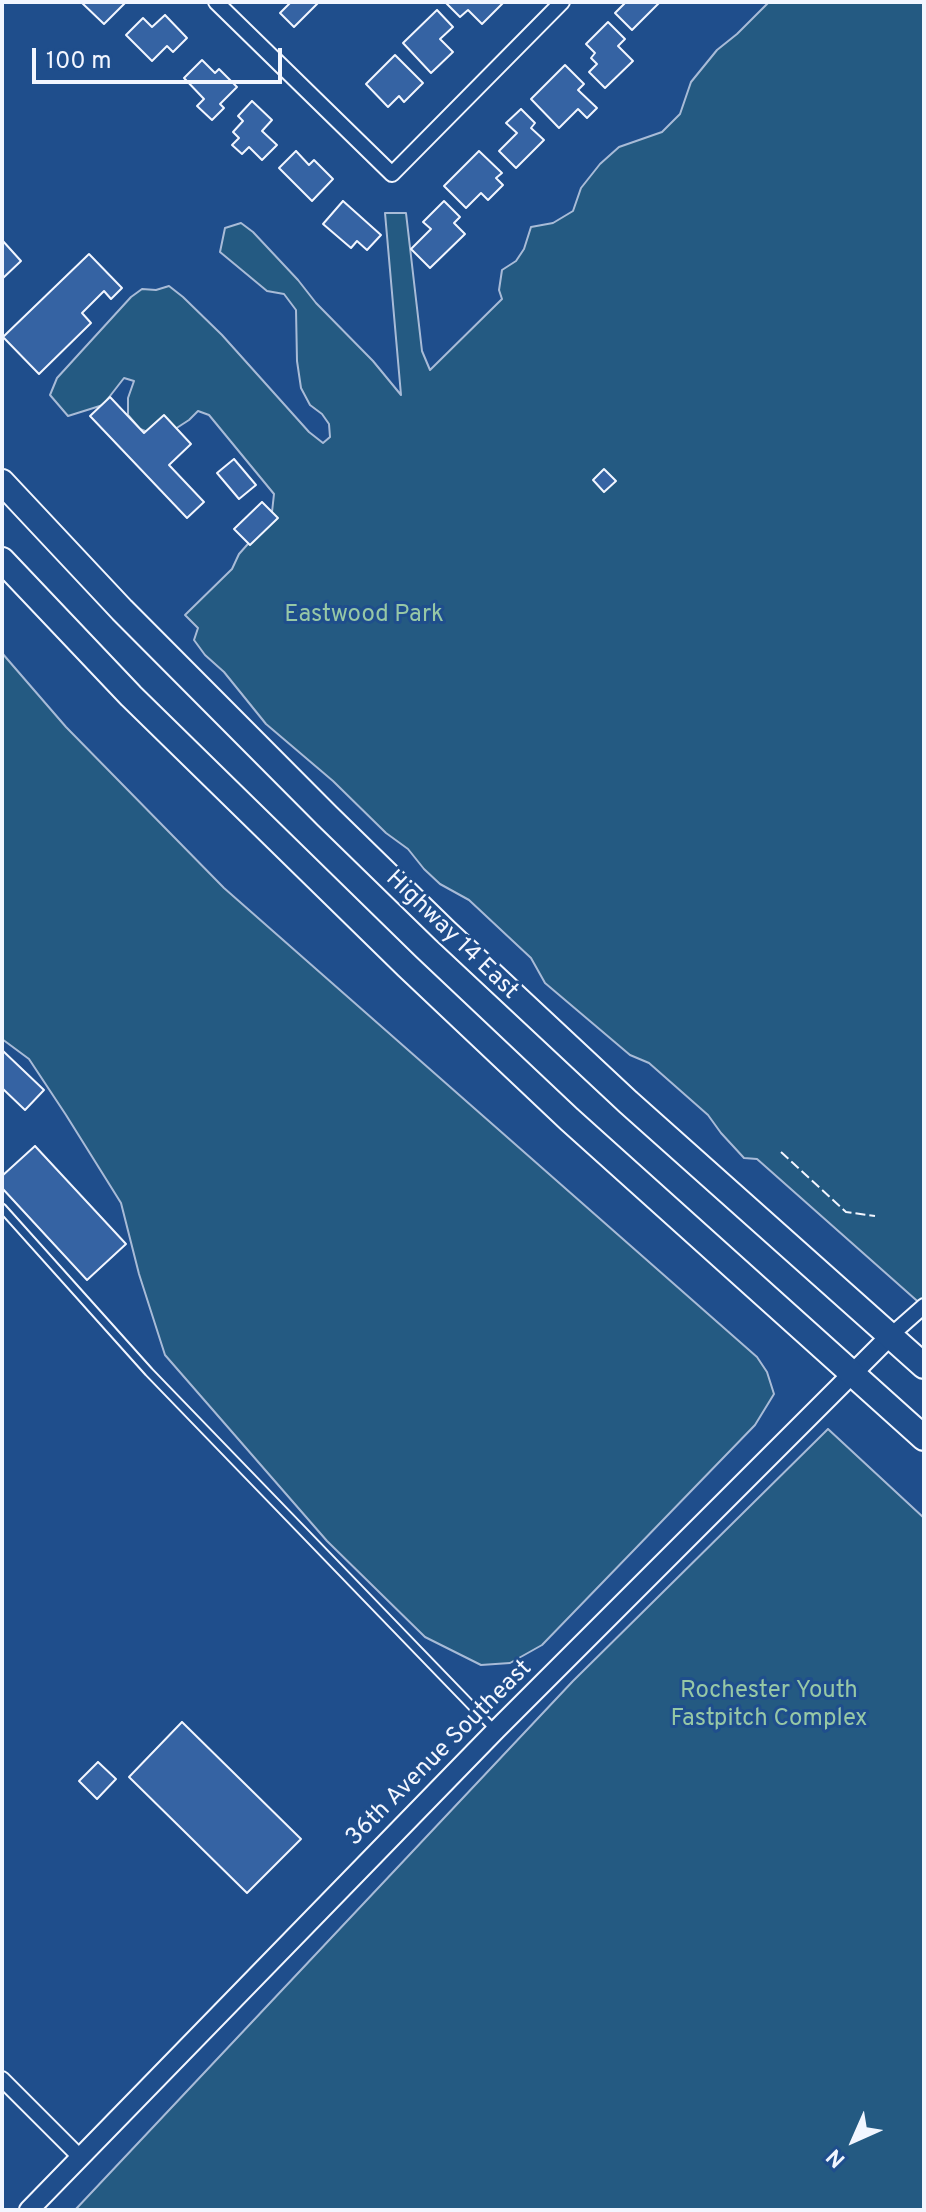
<!DOCTYPE html>
<html>
<head>
<meta charset="utf-8">
<style>
	body { margin:0 }
	#map { position:relative; width:926px; height:2212px; overflow:hidden; background:#1f4e8c; font-family:Overpass,sans-serif }
	canvas { display:block }
	.frame { position:absolute; inset:0; border:4px solid #f2f6ff; pointer-events:none }
	.north { position:absolute; left:814px; top:2100px; width:80px; height:80px; -webkit-text-stroke:6px #1f4e8c; paint-order:stroke; rotate:225deg; font-size:22px; font-weight:700; line-height:32px; text-align:center; color:#f2f6ff }
	.north::after { content:''; display:block; margin:auto; width:28px; height:36px; background:#f2f6ff; clip-path:polygon(50% 0,100% 100%,50% 72%,0 100%) }
	.scale { position:absolute; left:32px; top:48px; width:250px; height:36px; box-sizing:border-box; border:4px solid #f2f6ff; border-top:0; padding-left:10px; font-size:24px; line-height:28px; white-space:nowrap; color:#f2f6ff; -webkit-text-stroke:6px #1f4e8c; paint-order:stroke }
</style>
</head>
<body>
<div id="map">
<canvas width="926" height="2212"></canvas>
<div class="frame"></div>
<div class="north">N</div>
<div class="scale">100 m</div>
</div>
<script>
const c = document.querySelector('canvas').getContext('2d');
c.lineJoin = 'round';
function paint(path, color) {
  c.fillStyle = color;
  c.fill(path, 'evenodd');
}
function poly(rows) {
  const path = new Path2D();
  for (const r of rows) {
    path.moveTo(r[0], r[1]);
    for (let i = 2; i < r.length; i += 2) path.lineTo(r[i], r[i + 1]);
  }
  return path;
}
function stroke(path, color, width, dash) {
  c.strokeStyle = color;
  c.lineWidth = width;
  c.lineCap = dash ? 'butt' : 'round';
  c.setLineDash(dash || []);
  c.stroke(path);
}
function drawText(font, color, halo, rows, align = 'center') {
  c.font = font + ' Overpass,sans-serif';
  c.lineWidth = 6;
  c.setLineDash([]);
  c.textBaseline = 'middle';
  c.strokeStyle = halo;
  c.fillStyle = color;
  for (const [text, x, y, turn = 0] of rows) {
    c.save();
    c.translate(x, y);
    c.rotate((+turn || 0) * Math.PI / 180);
    c.textAlign = isNaN(turn) ? turn : align;
    if (halo) c.strokeText(text, 0, 0);
    c.fillText(text, 0, 0);
    c.restore();
  }
}
const green = poly([
	[769,2,924,2,924,1307,757,1159,744,1158,721,1133,708,1115,649,1063,630,1055,545,983,531,958,469,900,440,884,424,869,408,849,386,833,333,781,266,724,224,672,205,655,194,640,198,628,185,615,232,569,239,554,255,536,272,512,274,494,209,415,198,411,189,420,172,431,158,436,140,429,128,415,128,398,134,381,124,378,103,405,68,416,50,395,57,378,131,297,142,289,156,290,169,286,183,297,222,335,309,432,323,443,330,437,329,424,322,414,310,405,301,388,297,361,296,310,284,294,267,291,220,252,225,228,241,223,253,232,298,280,316,303,373,361,401,395,385,213,406,213,422,351,430,370,502,299,499,290,502,270,516,261,524,249,531,227,553,223,573,211,581,188,600,164,619,147,662,132,680,114,691,82,717,50,737,34,769,2],
	[2,653,66,727,224,888,757,1357,767,1372,774,1394,755,1425,542,1645,510,1663,481,1665,425,1637,327,1541,165,1355,139,1274,121,1203,66,1115,29,1059,2,1039,2,653],
	[828,1429,924,1518,924,2210,75,2210,573,1681,828,1429]
]);
const building = poly([
	[81,2,126,2,104,24,81,2],
	[289,2,319,2,294,27,280,13,290,3,289,2],
	[445,2,504,2,482,24,468,10,460,17,445,2],
	[626,2,660,2,632,30,615,13,626,2],
	[437,10,453,27,440,39,453,52,431,73,403,43,437,10],
	[165,15,187,38,173,52,167,46,152,61,126,35,143,18,152,27,165,15],
	[608,22,625,39,618,46,633,61,605,88,589,72,597,64,591,58,595,53,586,44,608,22],
	[395,55,423,83,404,102,399,96,388,107,366,84,395,55],
	[202,60,215,73,219,69,237,87,220,104,224,108,212,120,197,106,204,99,184,78,202,60],
	[565,65,584,84,578,90,597,108,587,118,578,109,559,128,531,99,565,65],
	[252,101,272,120,262,131,277,145,262,160,249,147,242,154,232,145,239,138,233,132,243,121,238,116,252,101],
	[521,109,535,123,531,128,544,140,516,168,499,151,517,133,506,123,521,109],
	[296,151,309,165,314,160,333,179,312,201,279,168,296,151],
	[479,151,502,173,496,178,503,185,488,200,481,193,466,208,444,186,479,151],
	[343,201,381,235,367,250,357,241,351,248,323,224,343,201],
	[444,201,460,217,454,223,465,234,430,268,411,249,431,229,423,222,444,201],
	[2,240,21,261,2,279,2,240],
	[89,254,122,288,111,299,104,291,82,313,91,323,39,374,3,337,89,254],
	[110,397,144,433,164,415,191,444,169,465,204,502,187,518,90,416,110,397],
	[234,459,256,485,239,499,217,473,234,459],
	[604,469,616,481,604,492,593,480,604,469],
	[262,502,278,518,250,545,234,529,262,502],
	[2,1050,44,1090,25,1110,2,1088,2,1050],
	[35,1146,126,1244,87,1280,2,1188,2,1176,35,1146],
	[182,1722,301,1839,247,1893,129,1777,182,1722],
	[98,1762,116,1779,97,1799,79,1781,98,1762]
]);
const service = poly([
	[2,1208,149,1372,495,1730]
]);
const minor = poly([
	[216,2,392,174,562,2],
	[890,1336,924,1306],
	[2,2079,80,2157]
]);
const tertiary = poly([
	[29,2210,496,1730,890,1336]
]);
const primary = poly([
	[2,482,122,610,327,816,445,931,628,1102,924,1366],
	[2,560,131,696,407,966,569,1119,924,1438]
]);
const fence = poly([
	[781,1152,846,1212,875,1216]
]);
const parkNames = [
	["Eastwood Park",364,616],
	["Rochester Youth",769,1692],
	["Fastpitch Complex",769,1720]
];
const streetNames = [
	["Highway 14 East",451,936,44],
	["36th Avenue Southeast",440,1754,-45]
];
paint(green, '#245a82');
stroke(green, '#a8bbd7', 2);
paint(building, '#3563a3');
stroke(building, '#f2f6ff', 2);
stroke(service, '#f2f6ff', 11);
stroke(minor, '#f2f6ff', 18);
stroke(tertiary, '#f2f6ff', 22);
stroke(primary, '#f2f6ff', 28);
stroke(service, '#1f4e8c', 7);
stroke(minor, '#1f4e8c', 14);
stroke(tertiary, '#1f4e8c', 18);
stroke(primary, '#1f4e8c', 24);
stroke(fence, '#f2f6ff', 2, [10, 4]);
drawText('24px', '#97c8a6', '#1f4e8c', parkNames);
drawText('24px', '#f2f6ff', '#1f4e8c', streetNames);
</script>
</body>
</html>
